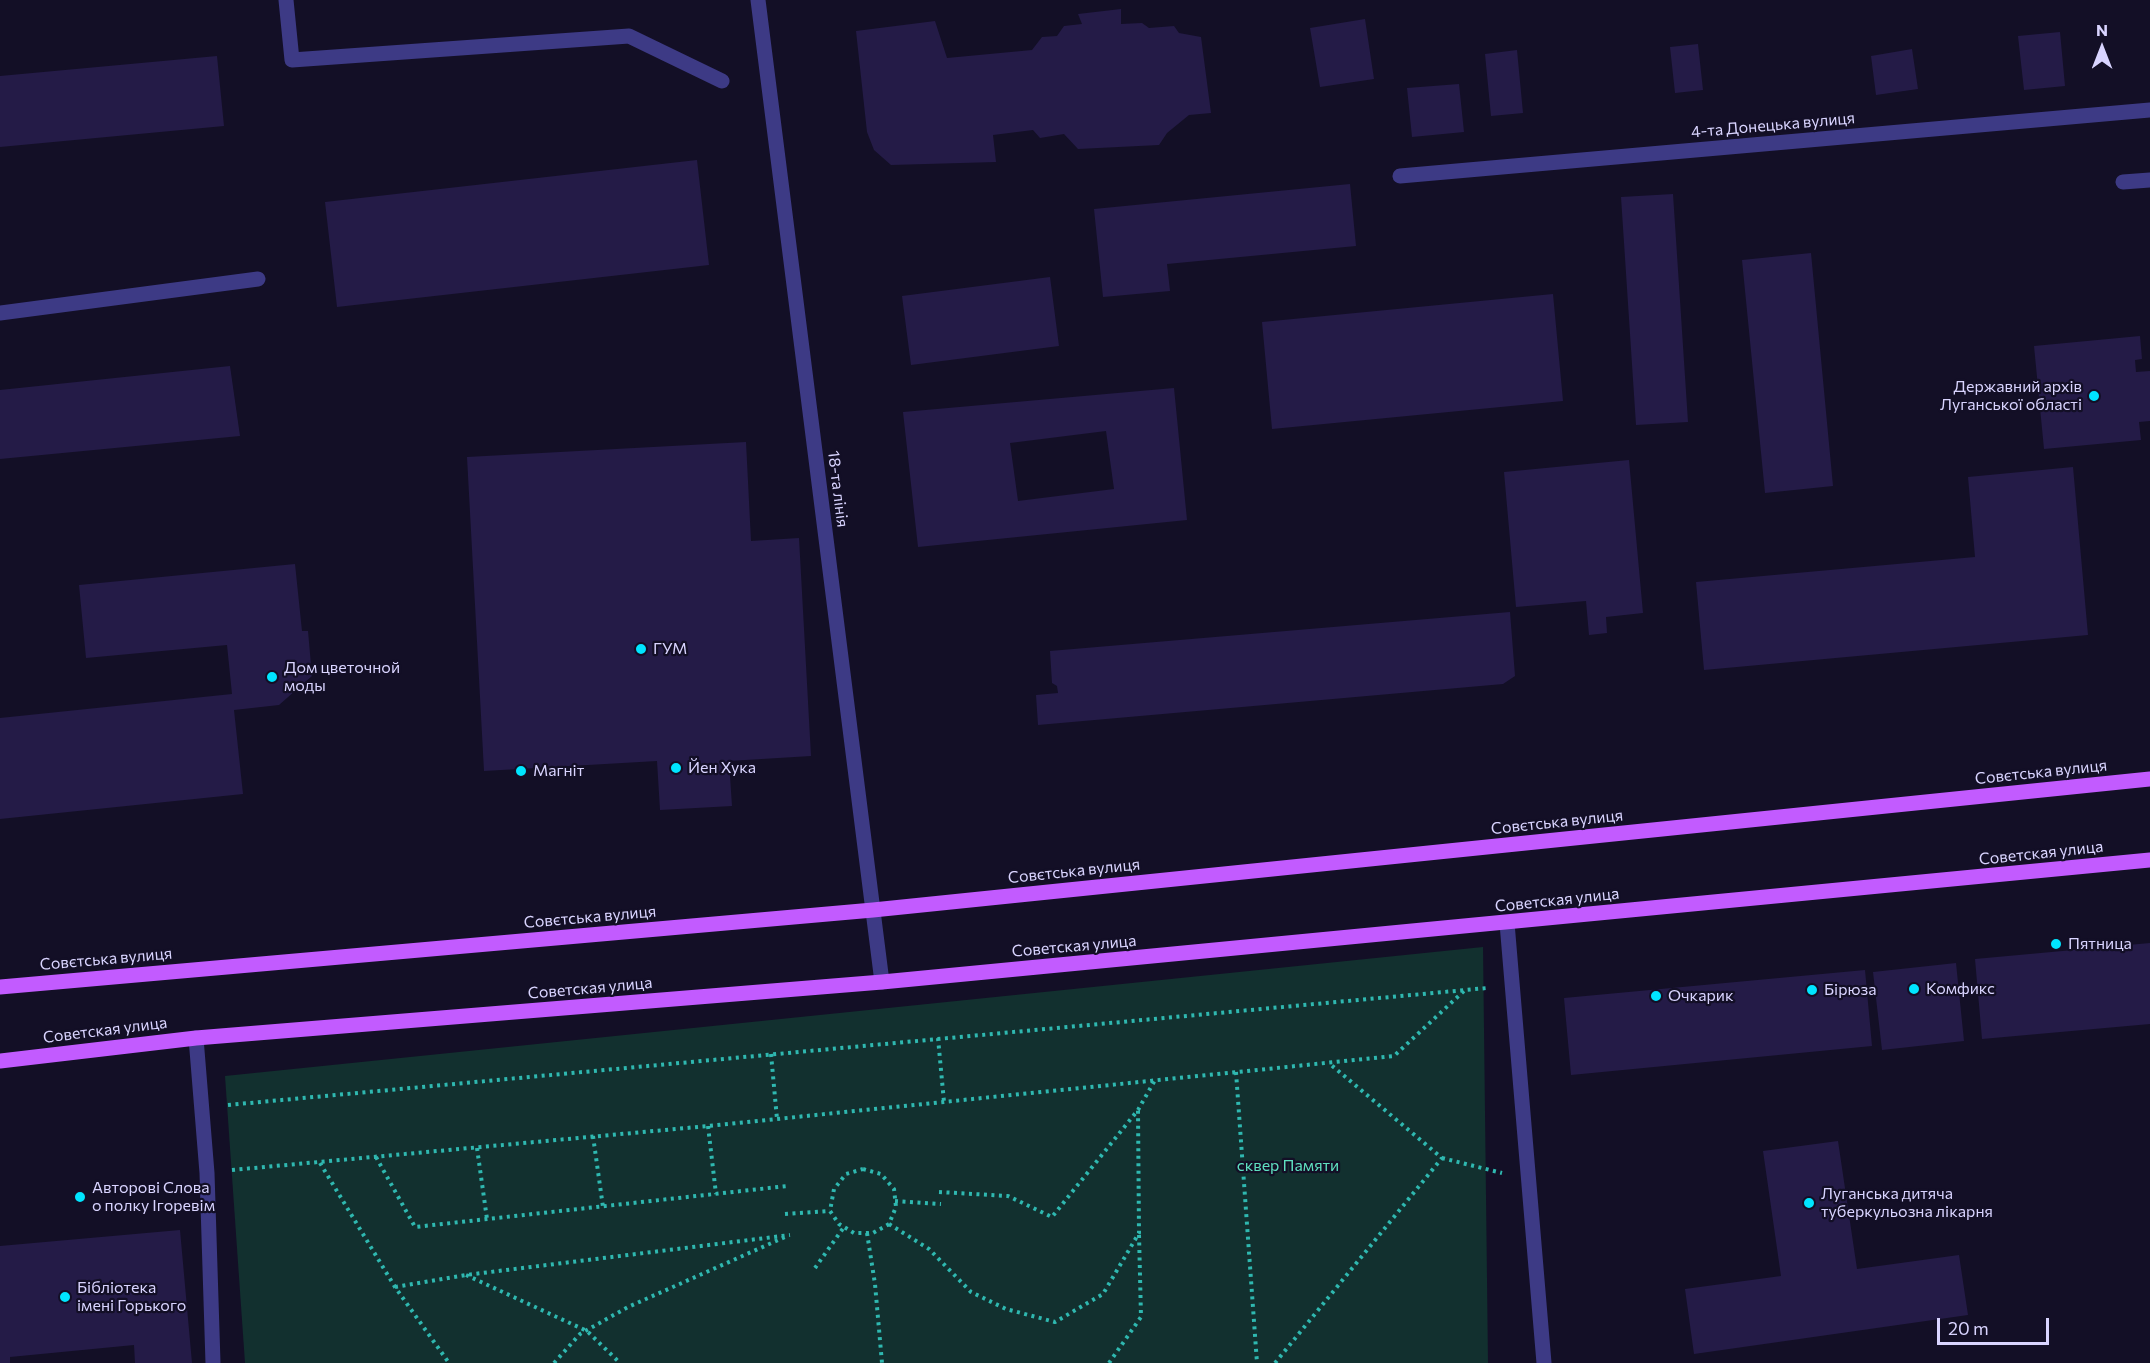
<!DOCTYPE html>
<html>
<head>
<meta charset="utf-8">
<style>
	body { margin:0 }
	#map { position:relative; width:2150px; height:1363px; overflow:hidden; background:#130f26; font-family:Commissioner,sans-serif }
	canvas { display:block }
	.north { position:absolute; left:2072px; top:18px; width:60px; height:60px; -webkit-text-stroke:4px #130f26; paint-order:stroke; rotate:0deg; font-size:16px; font-weight:700; line-height:24px; text-align:center; color:#d9d4ff }
	.north::after { content:''; display:block; margin:auto; width:21px; height:27px; background:#d9d4ff; clip-path:polygon(50% 0,100% 100%,50% 72%,0 100%) }
	.scale { position:absolute; left:1937px; top:1318px; width:112px; height:27px; box-sizing:border-box; border:3px solid #d9d4ff; border-top:0; padding-left:8px; font-size:18px; line-height:21px; white-space:nowrap; color:#d9d4ff; -webkit-text-stroke:4px #130f26; paint-order:stroke }
</style>
</head>
<body>
<div id="map">
<canvas width="2150" height="1363"></canvas>
<div class="north">N</div>
<div class="scale">20 m</div>
</div>
<script>
const c = document.querySelector('canvas').getContext('2d');
c.lineJoin = 'round';
function paint(path, color) {
  c.fillStyle = color;
  c.fill(path, 'evenodd');
}
function poly(rows) {
  const path = new Path2D();
  for (const r of rows) {
    path.moveTo(r[0], r[1]);
    for (let i = 2; i < r.length; i += 2) path.lineTo(r[i], r[i + 1]);
  }
  return path;
}
function stroke(path, color, width, dash) {
  c.strokeStyle = color;
  c.lineWidth = width;
  c.lineCap = dash ? 'butt' : 'round';
  c.setLineDash(dash || []);
  c.stroke(path);
}
function drawText(font, color, halo, rows, align = 'center') {
  c.font = font + ' Commissioner,sans-serif';
  c.lineWidth = 4.5;
  c.setLineDash([]);
  c.textBaseline = 'middle';
  c.strokeStyle = halo;
  c.fillStyle = color;
  for (const [text, x, y, turn = 0] of rows) {
    c.save();
    c.translate(x, y);
    c.rotate((+turn || 0) * Math.PI / 180);
    c.textAlign = isNaN(turn) ? turn : align;
    if (halo) c.strokeText(text, 0, 0);
    c.fillText(text, 0, 0);
    c.restore();
  }
}
const green = poly([
	[1483,947,1488,1363,245,1363,225,1076]
]);
const building = poly([
	[1121,9,1121,24,1142,23,1149,28,1174,26,1179,33,1201,37,1211,113,1189,115,1167,133,1159,145,1078,149,1064,134,1040,138,1033,130,993,135,996,162,891,165,874,150,867,132,856,31,935,21,947,58,1032,50,1042,37,1057,36,1064,26,1082,24,1078,14],
	[1365,19,1374,79,1320,87,1310,28],
	[2060,32,2065,86,2024,90,2018,36],
	[1698,44,1703,90,1675,93,1670,47],
	[1912,49,1918,89,1876,95,1871,56],
	[1517,50,1523,113,1491,116,1485,54],
	[217,56,224,126,0,147,0,76],
	[1459,84,1464,132,1412,137,1407,88],
	[697,160,709,265,337,307,325,202],
	[1350,184,1356,246,1167,264,1170,291,1103,297,1094,209],
	[1673,194,1688,422,1636,425,1621,197],
	[1811,253,1833,486,1765,493,1742,260],
	[1050,277,1059,346,911,365,902,296],
	[1553,294,1563,401,1272,429,1262,322],
	[2140,336,2142,359,2135,360,2136,372,2150,371,2150,421,2139,422,2141,440,2044,449,2034,346],
	[230,366,240,436,0,459,0,390],
	[1174,388,1187,520,918,547,903,412],
	[1106,431,1114,489,1018,501,1010,443],
	[746,442,751,541,799,538,811,756,729,761,732,806,660,810,657,761,484,771,467,457],
	[1629,460,1643,613,1606,617,1607,633,1589,635,1586,601,1516,607,1504,472],
	[2073,467,2088,635,1704,670,1696,582,1975,557,1968,477],
	[295,564,302,631,308,631,312,676,279,705,234,710,243,794,0,819,0,718,232,694,227,645,86,658,79,585],
	[1510,612,1515,676,1503,684,1038,725,1036,695,1058,693,1057,686,1052,683,1050,651],
	[2150,943,2150,1024,1982,1039,1975,959],
	[1956,963,1964,1041,1882,1050,1873,972],
	[1865,970,1872,1046,1571,1075,1564,998],
	[1838,1141,1857,1269,1959,1255,1968,1315,1694,1354,1685,1289,1781,1276,1763,1151],
	[180,1230,192,1363,135,1363,134,1345,10,1357,10,1363,0,1363,0,1246]
]);
const path = poly([
	[938,1038,944,1102],
	[771,1054,777,1119],
	[1236,1072,1257,1363],
	[228,1105,1487,988],
	[708,1126,716,1194],
	[593,1136,603,1207],
	[477,1148,487,1219],
	[376,1157,415,1227,787,1186],
	[1442,1158,1502,1173],
	[320,1163,395,1287,449,1363],
	[863,1169,881,1174,894,1189,896,1207,889,1224,873,1233,854,1233,839,1224,830,1211,834,1189,846,1174,863,1169],
	[232,1170,708,1126,1394,1056,1465,990],
	[939,1192,1008,1196,1052,1217,1138,1110,1155,1080],
	[895,1201,941,1204],
	[785,1214,830,1211],
	[889,1224,929,1249,971,1292,1006,1309,1055,1322,1103,1294,1139,1233,1138,1110],
	[867,1233,875,1284,882,1363],
	[815,1268,844,1227],
	[466,1275,587,1331,620,1363],
	[395,1287,466,1275,790,1235],
	[554,1363,580,1334,628,1307,785,1237],
	[1109,1363,1141,1317,1139,1234],
	[1275,1363,1442,1158,1330,1064]
]);
const lane = poly([
	[286,0,292,60,629,36,722,81],
	[2123,182,2150,180],
	[0,313,258,279],
	[1507,923,1544,1363],
	[196,1038,207,1173,213,1363]
]);
const street = poly([
	[758,0,882,982],
	[1400,176,2150,110]
]);
const primary = poly([
	[0,987,873,910,2150,779],
	[0,1061,196,1038,882,982,2150,860]
]);
const markers = [
	[2094,396,6,"#00e5ff"],
	[641,649,6,"#00e5ff"],
	[272,677,6,"#00e5ff"],
	[676,768,6,"#00e5ff"],
	[521,771,6,"#00e5ff"],
	[2056,944,6,"#00e5ff"],
	[1914,989,6,"#00e5ff"],
	[1812,990,6,"#00e5ff"],
	[1656,996,6,"#00e5ff"],
	[80,1197,6,"#00e5ff"],
	[1809,1203,6,"#00e5ff"],
	[65,1297,6,"#00e5ff"]
];
const streetNames = [
	["4-та Донецька вулиця",1773,125,-5],
	["18-та лінія",838,489,83],
	["Совєтська вулиця",2041,772,-6],
	["Совєтська вулиця",1557,822,-6],
	["Советская улица",2041,853,-6],
	["Совєтська вулиця",1074,871,-6],
	["Советская улица",1557,900,-6],
	["Совєтська вулиця",590,917,-5],
	["Советская улица",1074,946,-5],
	["Совєтська вулиця",106,959,-5],
	["Советская улица",590,988,-5],
	["Советская улица",105,1030,-7]
];
const poiNames = [
	["Державний архів",2082,387,"right"],
	["Луганської області",2082,405,"right"],
	["ГУМ",653,649],
	["Дом цветочной",284,668],
	["моды",284,686],
	["Йен Хука",688,768],
	["Магніт",533,771],
	["Пятница",2068,944],
	["Комфикс",1926,989],
	["Бірюза",1824,990],
	["Очкарик",1668,996],
	["Авторові Слова",92,1188],
	["о полку Ігоревім",92,1206],
	["Луганська дитяча",1821,1194],
	["туберкульозна лікарня",1821,1212],
	["Бібліотека",77,1288],
	["імені Горького",77,1306]
];
const parkNames = [
	["сквер Памяти",1288,1166]
];
paint(green, '#12302f');
paint(building, '#241b47');
stroke(path, '#2fb8b0', 4, [3, 4.5]);
stroke(lane, '#3d3a85', 15);
stroke(street, '#3d3a85', 15);
stroke(primary, '#c25bff', 15);
for (const [x, y, r, color] of markers) {
  const dot = new Path2D();
  dot.arc(x, y, r, 0, 2 * Math.PI);
  c.fillStyle = color;
  c.fill(dot);
  stroke(dot, '#130f26', 2);
}
drawText('16px', '#d9d4ff', '#130f26', streetNames);
drawText('16px', '#d9d4ff', '#130f26', poiNames, 'left');
drawText('16px', '#5fe0c0', '#130f26', parkNames);
</script>
</body>
</html>
